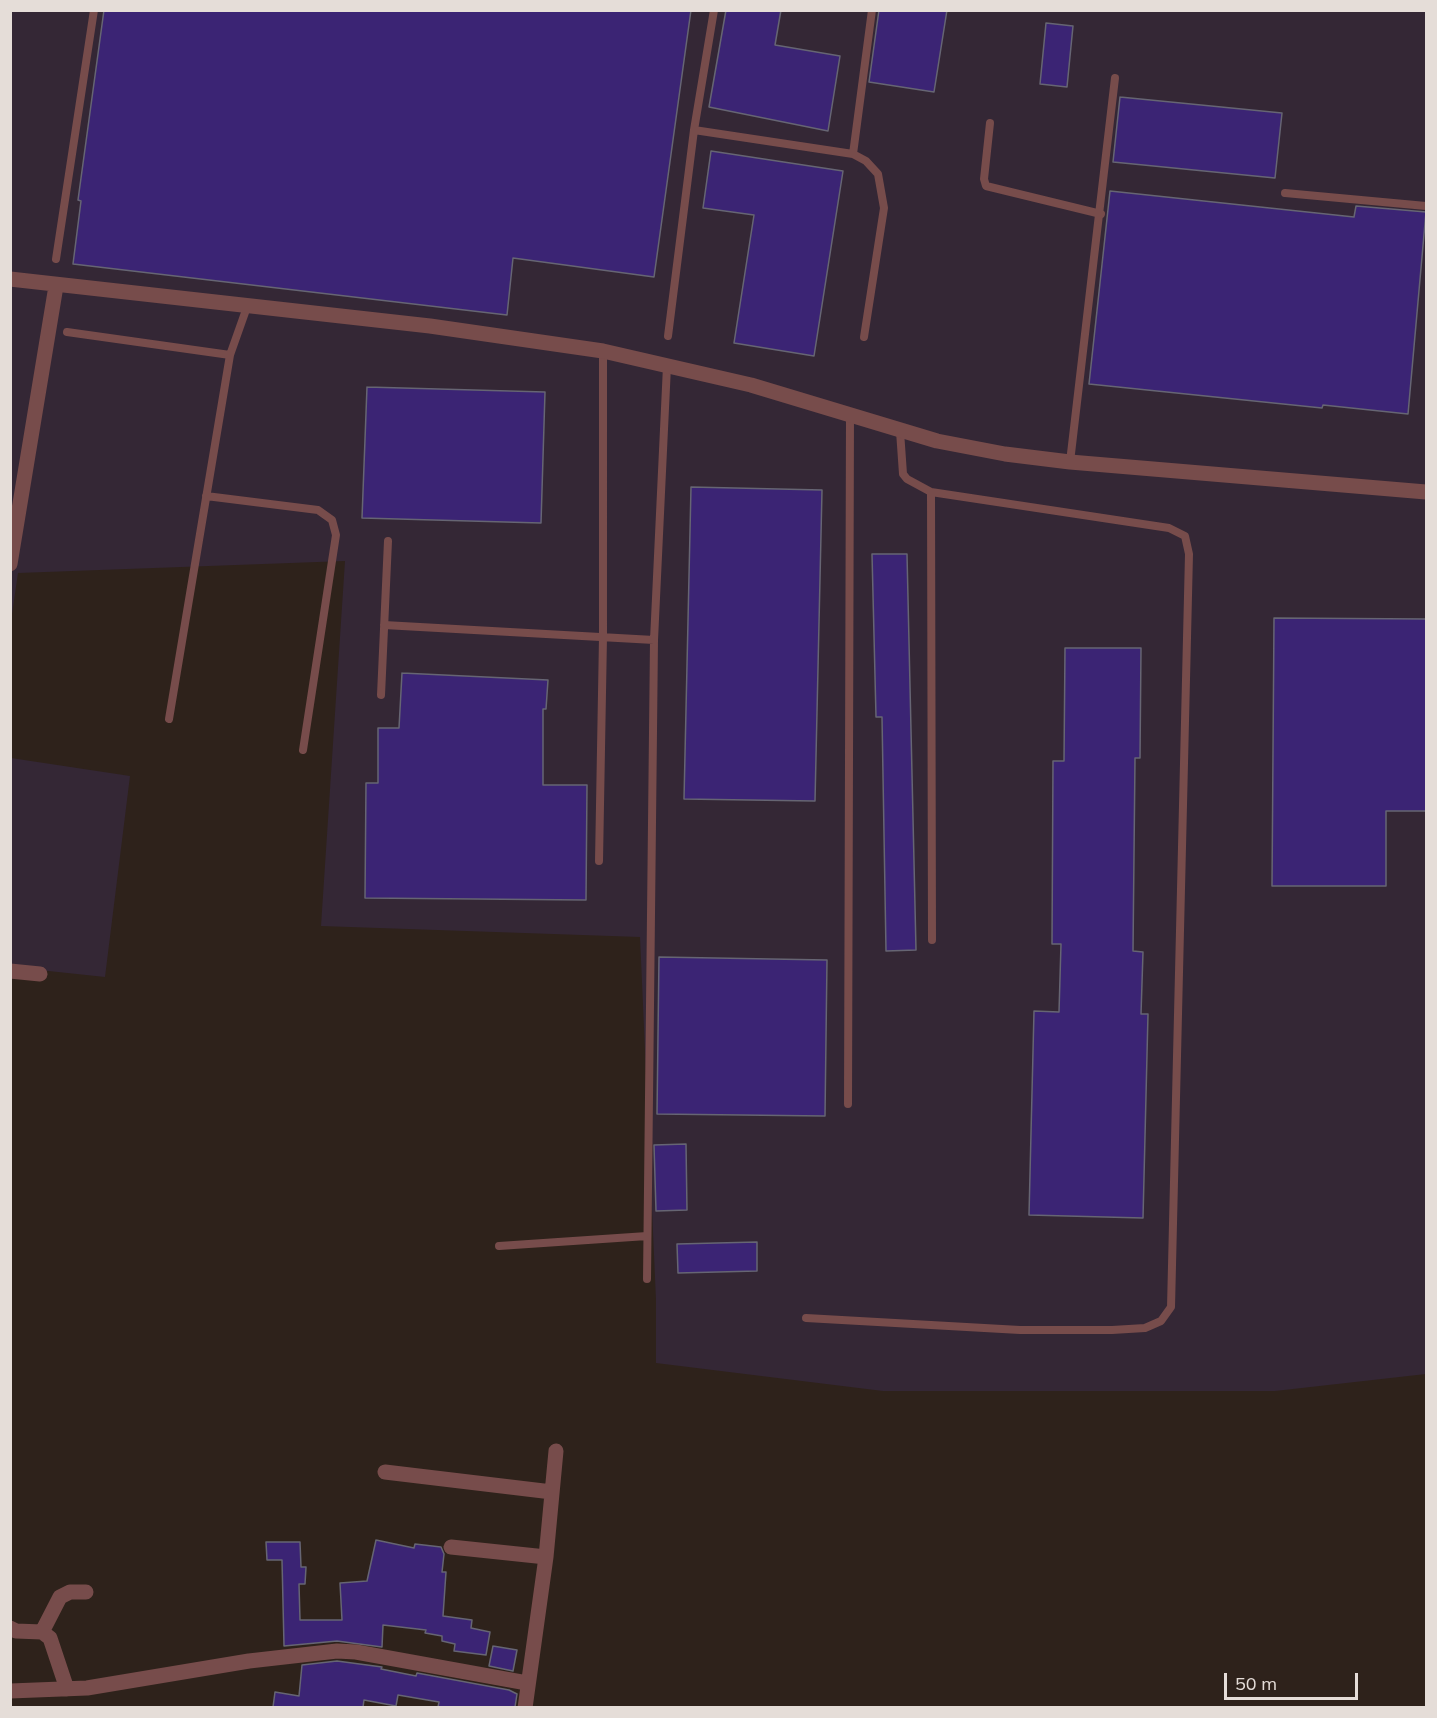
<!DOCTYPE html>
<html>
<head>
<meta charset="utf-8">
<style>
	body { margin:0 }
	#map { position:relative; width:1437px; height:1718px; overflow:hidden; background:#2e221b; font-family:Mulish,sans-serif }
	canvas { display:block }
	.frame { position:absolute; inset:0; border:12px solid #e5ddd8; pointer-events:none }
	.scale { position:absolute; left:1224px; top:1673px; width:134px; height:27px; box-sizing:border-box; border:3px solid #e5ddd8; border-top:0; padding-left:8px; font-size:18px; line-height:21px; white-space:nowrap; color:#e5ddd8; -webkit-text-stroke:4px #2e221b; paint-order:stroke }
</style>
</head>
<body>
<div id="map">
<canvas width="1437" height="1718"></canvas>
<div class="frame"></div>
<div class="scale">50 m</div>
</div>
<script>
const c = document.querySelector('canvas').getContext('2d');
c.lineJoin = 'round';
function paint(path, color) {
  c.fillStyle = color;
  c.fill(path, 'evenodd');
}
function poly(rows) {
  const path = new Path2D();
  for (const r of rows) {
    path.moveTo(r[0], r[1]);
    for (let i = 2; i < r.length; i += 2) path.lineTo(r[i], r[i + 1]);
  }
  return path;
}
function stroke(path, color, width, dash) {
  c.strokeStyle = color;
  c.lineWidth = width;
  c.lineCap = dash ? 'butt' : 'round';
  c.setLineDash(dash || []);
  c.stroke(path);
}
const industrial = poly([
	[11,11,1426,11,1426,1374,1275,1391,883,1391,656,1363,656,1300,640,937,321,926,345,561,18,573,11,621],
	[11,758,130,776,105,977,11,967]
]);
const building = poly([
	[104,10,691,10,654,277,513,258,507,315,73,264,81,201,78,200,104,10],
	[726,10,781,10,775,45,840,56,828,131,709,107,726,10],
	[879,10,947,10,934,92,869,82,879,10],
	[1046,23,1073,26,1067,87,1040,84,1046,23],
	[1120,97,1282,113,1275,178,1113,162,1120,97],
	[711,151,843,171,814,356,734,343,754,215,703,208,711,151],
	[1110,191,1354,217,1356,206,1426,212,1408,414,1323,405,1322,408,1089,384,1110,191],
	[367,387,545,392,541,523,362,518,367,387],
	[691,487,822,490,815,801,684,799,691,487],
	[872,554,907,554,916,950,886,951,882,717,876,717,872,554],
	[1274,618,1426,619,1426,811,1386,811,1386,886,1272,886,1274,618],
	[1065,648,1141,648,1140,758,1135,758,1133,951,1143,952,1141,1014,1148,1014,1143,1218,1029,1215,1034,1011,1059,1012,1061,944,1052,944,1053,761,1064,761,1065,648],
	[402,673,548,680,546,709,543,709,543,785,587,785,586,900,365,898,366,783,378,783,378,728,399,728,402,673],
	[659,957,827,960,825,1116,657,1114,659,957],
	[686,1144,687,1210,656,1211,654,1145,686,1144],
	[757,1242,757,1271,678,1273,677,1244,757,1242],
	[376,1540,414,1548,415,1544,441,1547,444,1554,442,1572,446,1572,443,1616,472,1620,471,1628,490,1632,486,1655,454,1651,455,1644,442,1641,442,1636,425,1633,426,1630,383,1625,382,1647,337,1641,284,1646,282,1560,267,1560,266,1542,300,1542,301,1567,306,1567,305,1584,299,1584,300,1620,342,1620,340,1583,367,1581,376,1540],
	[493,1646,517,1650,513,1671,489,1666,493,1646],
	[337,1661,382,1667,381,1669,416,1676,417,1673,509,1690,517,1694,515,1707,438,1707,439,1702,398,1695,396,1706,364,1700,363,1707,273,1707,275,1692,299,1696,302,1665,337,1661]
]);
const service = poly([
	[990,123,984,179,986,186,1101,214],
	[694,130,853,154,872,10],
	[853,154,866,161,878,174,884,208,864,337],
	[1285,193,1426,206],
	[56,259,94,10],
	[67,332,230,355],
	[668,336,694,130,714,10],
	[1070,462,1115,78],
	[931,492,932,940],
	[206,496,318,510,332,520,336,535,303,750],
	[384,625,654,640],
	[381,695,388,541],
	[169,719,230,355,247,307],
	[599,861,603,637,603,351],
	[848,1104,850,415],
	[499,1246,647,1236],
	[647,1279,654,640,667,366],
	[806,1318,1020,1330,1112,1330,1145,1328,1161,1321,1171,1307,1189,554,1185,536,1169,528,931,492,907,479,903,474,900,431]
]);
const minor = poly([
	[10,279,430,326,603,351,751,385,937,441,1005,454,1070,462,1426,492],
	[10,564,56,286],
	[10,971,40,974],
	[385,1472,552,1492],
	[451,1547,546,1557],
	[10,1628,16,1631,42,1632,50,1638,67,1689],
	[42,1632,60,1597,70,1592,86,1592],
	[10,1691,87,1688,249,1661,337,1651,356,1652,527,1683],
	[525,1708,546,1557,556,1451]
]);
paint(industrial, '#342735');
paint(building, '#3b2474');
stroke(building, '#666573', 1.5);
stroke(service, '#774c4b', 8);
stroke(minor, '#774c4b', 15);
</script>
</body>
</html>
